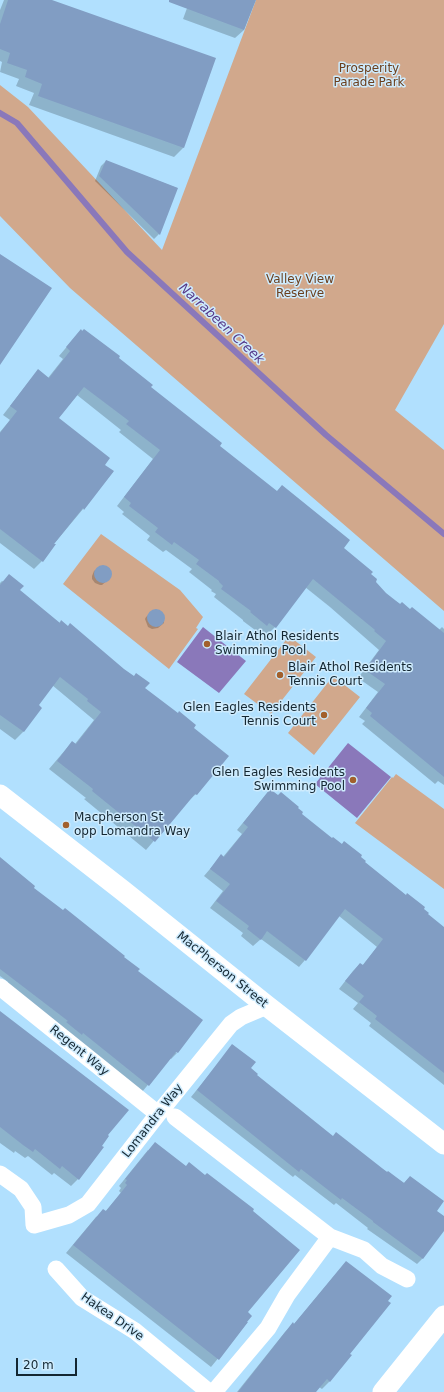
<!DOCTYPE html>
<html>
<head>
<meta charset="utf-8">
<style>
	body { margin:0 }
	#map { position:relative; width:444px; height:1392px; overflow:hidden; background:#b1e0fe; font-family:"DejaVu Sans",sans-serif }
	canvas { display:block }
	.scale { position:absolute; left:16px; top:1358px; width:61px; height:18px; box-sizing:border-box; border:2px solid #142732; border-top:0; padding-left:5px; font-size:12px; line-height:14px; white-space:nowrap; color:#142732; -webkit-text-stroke:3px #ceebfd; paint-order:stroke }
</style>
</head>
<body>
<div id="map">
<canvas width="444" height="1392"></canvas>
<div class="scale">20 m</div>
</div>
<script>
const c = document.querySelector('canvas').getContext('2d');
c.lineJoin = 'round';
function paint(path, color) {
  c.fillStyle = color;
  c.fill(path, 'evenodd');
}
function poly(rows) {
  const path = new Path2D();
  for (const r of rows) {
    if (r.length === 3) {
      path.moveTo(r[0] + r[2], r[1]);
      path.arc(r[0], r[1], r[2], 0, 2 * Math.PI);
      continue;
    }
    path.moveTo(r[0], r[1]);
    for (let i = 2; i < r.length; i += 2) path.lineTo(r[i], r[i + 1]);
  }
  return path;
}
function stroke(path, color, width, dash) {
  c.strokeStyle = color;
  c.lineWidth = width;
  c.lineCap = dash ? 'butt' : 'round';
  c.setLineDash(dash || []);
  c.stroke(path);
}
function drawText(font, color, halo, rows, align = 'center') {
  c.font = font + ' "DejaVu Sans",sans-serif';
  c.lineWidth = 3;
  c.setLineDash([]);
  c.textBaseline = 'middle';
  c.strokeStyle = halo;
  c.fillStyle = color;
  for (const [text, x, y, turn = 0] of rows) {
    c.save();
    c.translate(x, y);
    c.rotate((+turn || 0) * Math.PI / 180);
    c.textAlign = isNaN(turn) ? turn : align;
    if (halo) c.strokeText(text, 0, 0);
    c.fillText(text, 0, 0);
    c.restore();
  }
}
const green = poly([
	[256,0,444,0,444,324,395,410,444,450,444,611,70,288,0,216,0,85,28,107,162,250],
	[101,534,180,590,203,617,196,628,198,629,169,669,63,584],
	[289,636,316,657,271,714,244,694],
	[333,676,360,697,314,755,288,733],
	[396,774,444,809,444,889,355,823,392,777,393,778]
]);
const water = poly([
	[203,627,246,661,219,693,177,662],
	[348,743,391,777,357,818,315,784]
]);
const shadow = poly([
	[4,0,49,0,215,59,183,148,174,157,29,105,34,93,16,86,19,79,0,72,2,62,0,61,0,10],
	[190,0,255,0,244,30,235,38,183,19],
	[106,161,177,188,159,234,154,239,95,181,101,166],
	[81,330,117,358,149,387,218,446,342,548,369,574,385,594,439,630,442,627,444,629,444,785,438,781,435,784,362,724,365,721,359,717,378,692,358,678,379,650,330,607,305,587,275,627,267,635,261,631,259,633,243,621,243,620,214,597,216,594,211,591,212,590,189,572,192,569,166,550,163,552,147,540,150,536,122,514,124,512,117,506,153,459,119,432,121,430,77,395,58,418,104,465,113,472,83,509,53,545,42,561,34,569,0,543,0,432,10,420,3,415,31,379,39,371,48,378,63,359,59,356],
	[101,566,109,568,111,572,110,578,102,585,100,585,95,583,92,579,92,576,94,571],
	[2,581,19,590,59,623,61,621,193,728,196,794,187,802,146,850,84,799,86,798,49,769,72,742,75,744,94,720,52,685,37,706,41,708,23,732,15,740,0,729,0,583],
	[158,610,164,616,164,623,158,628,152,629,148,627,145,619,146,617,153,611],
	[270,790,332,840,341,845,344,842,364,862,423,909,427,915,444,928,444,1085,369,1026,371,1023,353,1009,358,1003,339,989,353,971,360,964,362,966,377,947,339,916,305,960,299,967,261,939,253,946,241,936,243,933,210,908,223,891,204,876,221,856,223,857,242,834,237,830],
	[0,859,33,888,123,958,137,972,172,1050,177,1053,171,1059,170,1058,142,1092,6,985,8,982,0,976],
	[0,1012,107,1135,78,1179,71,1186,54,1173,52,1175,28,1156,25,1158,15,1151,14,1153,0,1143],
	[233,1045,256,1075,333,1137,404,1183,410,1177,435,1211,444,1217,444,1229,423,1258,417,1264,367,1229,368,1228,336,1203,334,1205,295,1175,293,1177,191,1097],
	[148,1150,246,1313,246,1322,247,1323,211,1367,66,1253,96,1217,105,1212,121,1193,119,1191,121,1188,119,1186],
	[346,1262,330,1381,322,1389,319,1387,315,1392,237,1392,285,1332,294,1324]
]);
const stream = poly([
	[0,113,17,123,127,252,326,435,444,534]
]);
const building = poly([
	[8,0,52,0,216,58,184,148,38,96,42,84,25,77,27,70,7,63,10,53,0,49,0,24],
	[169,0,256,0,244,30,169,2],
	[106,160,178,188,160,235,99,176],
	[0,254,52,288,0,365],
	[81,329,82,331,84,329,120,356,119,358,153,385,151,387,222,443,220,446,277,491,282,485,350,540,344,548,373,572,371,574,377,579,376,582,386,593,400,604,402,602,410,609,412,607,444,633,444,777,370,716,372,713,366,708,385,684,365,670,386,641,374,631,375,630,313,579,276,628,269,623,267,626,250,612,251,611,221,589,223,586,219,582,219,581,196,564,199,560,174,542,172,545,155,532,158,528,129,506,131,503,124,497,160,450,126,424,129,421,84,387,59,418,110,458,105,465,114,471,84,510,83,508,54,544,56,544,43,562,0,529,0,433,17,411,10,406,38,369,49,378,70,351,66,347],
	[103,574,9],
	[9,574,24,586,20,590,60,623,61,620,68,626,70,623,124,669,134,676,136,673,150,683,145,688,178,713,179,711,196,725,194,728,229,756,197,795,195,794,155,842,92,791,93,789,57,761,72,741,76,744,101,712,87,701,88,699,60,677,39,705,42,708,24,732,0,715,0,585],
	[156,618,9],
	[270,789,278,795,281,792,299,807,298,808,303,812,302,814,332,838,333,837,342,844,344,841,362,855,361,857,366,861,365,862,406,895,407,893,425,907,424,909,429,913,428,914,444,927,444,1073,375,1019,377,1016,359,1002,364,996,345,981,360,963,363,965,383,939,345,909,306,961,267,931,261,940,247,929,249,926,216,901,230,884,210,869,221,854,224,857,248,827,243,823],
	[0,857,35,886,34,888,63,910,65,908,125,956,124,957,140,969,138,971,203,1020,178,1053,176,1052,149,1086,83,1033,82,1035,66,1022,68,1021,0,969],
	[0,1011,129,1110,108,1135,109,1136,102,1146,104,1147,79,1180,62,1166,60,1169,35,1149,33,1152,23,1145,0,1127],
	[232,1044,256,1062,251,1068,258,1074,257,1075,333,1136,336,1132,387,1172,388,1171,404,1183,410,1176,444,1201,437,1211,444,1216,444,1231,423,1259,373,1222,373,1221,342,1198,341,1200,301,1169,299,1172,197,1090],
	[155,1142,186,1166,189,1162,205,1175,207,1173,254,1209,253,1211,300,1250,248,1312,252,1316,247,1322,248,1322,219,1360,73,1245,103,1209,106,1211,127,1185,125,1183,127,1180,125,1179],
	[346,1261,392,1296,388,1301,391,1303,350,1354,352,1355,330,1382,327,1379,316,1392,238,1392,293,1322,294,1324]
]);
const minor = poly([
	[0,987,158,1114],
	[175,1117,330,1237,287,1295,268,1328,214,1392],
	[0,1174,21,1189,33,1207,34,1225,69,1215,88,1204,158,1114,231,1024,241,1017,267,1006],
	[330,1237,364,1250,382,1266,407,1279],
	[56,1269,82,1298,135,1331,209,1392]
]);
const tertiary = poly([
	[0,795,122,890,267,1006,444,1144],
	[383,1392,444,1316]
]);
const markers = [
	[207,644,4,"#a2602c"],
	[280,675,4,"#a2602c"],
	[324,715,4,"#a2602c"],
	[353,780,4,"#a2602c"],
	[66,825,4,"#a2602c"]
];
const parkNames = [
	["Prosperity",369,69],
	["Parade Park",369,83],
	["Valley View",300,280],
	["Reserve",300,294]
];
const poiNames = [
	["Blair Athol Residents",215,637],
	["Swimming Pool",215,651],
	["Blair Athol Residents",288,668],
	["Tennis Court",288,682],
	["Glen Eagles Residents",316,708,"right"],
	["Tennis Court",316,722,"right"],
	["Glen Eagles Residents",345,773,"right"],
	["Swimming Pool",345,787,"right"],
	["Macpherson St",74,818],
	["opp Lomandra Way",74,832]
];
const streetNames = [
	["MacPherson Street",222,970,39],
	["Regent Way",79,1051,39],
	["Lomandra Way",153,1121,-52],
	["Hakea Drive",112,1317,35]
];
const waterNames = [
	["Narrabeen Creek",221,324,43]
];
paint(green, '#d1a88c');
paint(water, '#8a78ba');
paint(shadow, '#0003');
stroke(stream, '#8a78ba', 6);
paint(building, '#819dc3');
stroke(minor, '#fff', 17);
stroke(tertiary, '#fff', 21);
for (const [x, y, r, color] of markers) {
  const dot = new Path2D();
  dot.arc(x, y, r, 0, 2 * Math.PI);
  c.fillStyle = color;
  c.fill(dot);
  stroke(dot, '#ceebfd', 1.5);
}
drawText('12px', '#6b3f1d', '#ceebfd', parkNames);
drawText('12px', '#142732', '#ceebfd', poiNames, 'left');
drawText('12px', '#142732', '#ceebfd', streetNames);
drawText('italic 13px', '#55398a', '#ceebfd', waterNames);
</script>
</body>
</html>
